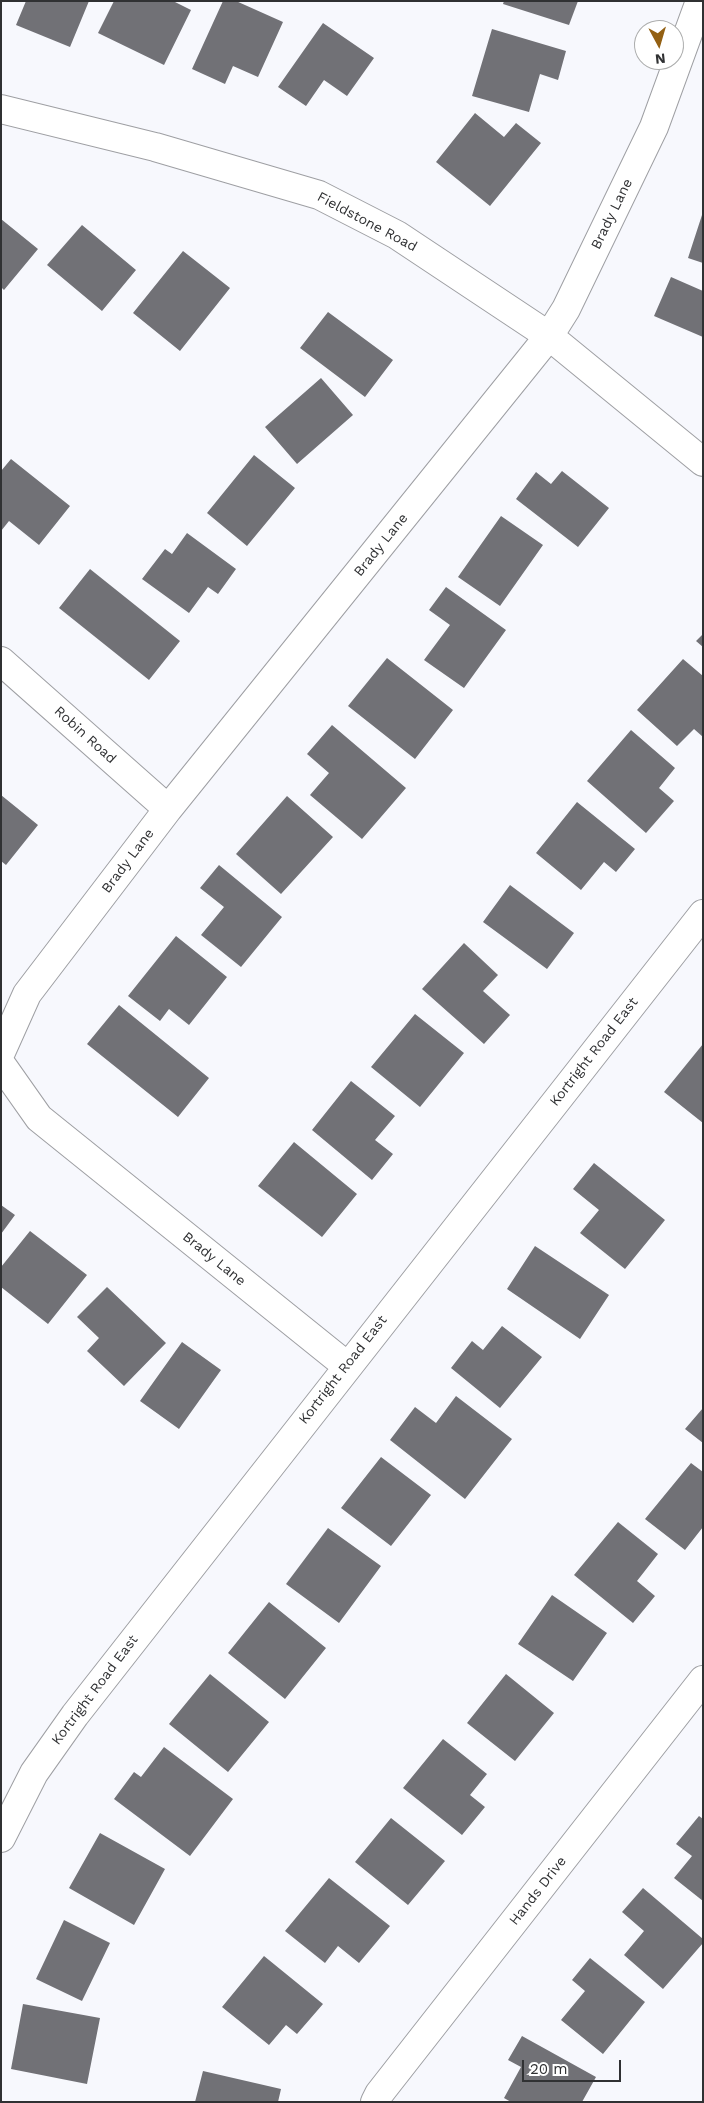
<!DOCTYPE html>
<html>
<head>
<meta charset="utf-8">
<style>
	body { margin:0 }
	#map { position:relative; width:704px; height:2103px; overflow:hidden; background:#f7f8fd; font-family:"Work Sans",sans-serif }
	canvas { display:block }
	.frame { position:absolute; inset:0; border:2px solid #303133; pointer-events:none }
	.north { position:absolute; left:634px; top:20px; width:50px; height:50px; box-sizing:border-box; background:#fff; border:1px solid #acadad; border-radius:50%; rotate:174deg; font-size:14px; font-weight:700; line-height:20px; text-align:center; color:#303133 }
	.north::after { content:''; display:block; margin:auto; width:18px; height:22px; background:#936013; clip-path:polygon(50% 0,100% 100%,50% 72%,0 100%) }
	.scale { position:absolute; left:522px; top:2060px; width:99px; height:22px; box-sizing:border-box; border:2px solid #303133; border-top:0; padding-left:6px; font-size:15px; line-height:18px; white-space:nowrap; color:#303133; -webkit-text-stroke:4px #fff; paint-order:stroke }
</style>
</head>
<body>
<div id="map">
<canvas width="704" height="2103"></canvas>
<div class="frame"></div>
<div class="north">N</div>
<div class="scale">20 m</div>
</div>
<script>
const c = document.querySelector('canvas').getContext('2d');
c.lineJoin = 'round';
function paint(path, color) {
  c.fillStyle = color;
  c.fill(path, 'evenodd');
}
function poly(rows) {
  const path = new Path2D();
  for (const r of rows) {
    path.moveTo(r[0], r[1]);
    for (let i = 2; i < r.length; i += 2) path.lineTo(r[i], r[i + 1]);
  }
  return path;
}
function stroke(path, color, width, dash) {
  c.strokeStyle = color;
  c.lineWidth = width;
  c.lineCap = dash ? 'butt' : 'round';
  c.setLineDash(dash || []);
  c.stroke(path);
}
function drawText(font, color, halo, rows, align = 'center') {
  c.font = font + ' "Work Sans",sans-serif';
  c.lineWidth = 5;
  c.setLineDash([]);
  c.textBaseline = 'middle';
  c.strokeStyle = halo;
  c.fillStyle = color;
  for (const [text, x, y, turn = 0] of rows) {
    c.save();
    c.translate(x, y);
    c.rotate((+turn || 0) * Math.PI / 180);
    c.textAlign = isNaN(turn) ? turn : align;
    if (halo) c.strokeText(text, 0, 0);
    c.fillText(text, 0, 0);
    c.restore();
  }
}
const building = poly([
	[26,1,89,1,70,47,16,25],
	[114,1,173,1,191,10,164,65,98,33],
	[223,1,236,1,283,22,258,77,233,66,225,84,192,69],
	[504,1,578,1,569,25,503,4],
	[323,23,374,58,347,96,324,80,306,106,278,87],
	[492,29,566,51,558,80,540,74,529,112,472,96],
	[475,113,504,137,516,123,541,143,490,206,436,162],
	[702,215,703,215,703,263,688,258],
	[1,219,38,249,4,290,1,287],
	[82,225,136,270,102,311,47,265],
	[183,251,230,288,180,351,133,313],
	[671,277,703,291,703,337,654,316],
	[328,312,393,360,365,397,300,348],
	[321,378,353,415,297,464,265,427],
	[254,455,295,488,247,546,207,513],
	[11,459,70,506,39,545,9,521,1,531,1,471],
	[562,471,609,508,578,547,516,499,536,472,551,484],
	[501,516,543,545,500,606,458,577],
	[187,533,236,569,218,594,208,587,189,613,142,579,165,549,172,554],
	[90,569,180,641,149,680,59,608],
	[446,587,506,630,464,688,424,660,450,625,429,610],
	[703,634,703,647,696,641],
	[387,658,453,710,415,759,348,706],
	[683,659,703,676,703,737,694,729,677,746,637,710],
	[332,725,406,788,362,839,310,795,329,773,307,754],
	[631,730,675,768,659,788,674,801,646,833,587,781],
	[1,795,38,825,6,865,1,861],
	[287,796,333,837,281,894,236,854],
	[577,802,635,849,616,872,604,862,581,890,536,853],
	[219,865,282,917,241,967,201,935,224,907,200,888],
	[510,885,574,933,547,969,483,922],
	[176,936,227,977,189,1025,169,1009,160,1021,128,996],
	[464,943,498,975,483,991,510,1015,484,1044,422,989],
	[119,1005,209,1078,178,1117,87,1044],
	[415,1014,464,1053,420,1107,371,1067],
	[703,1044,703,1123,664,1092],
	[351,1081,395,1116,375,1140,393,1154,372,1180,312,1130],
	[294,1142,357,1194,322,1237,258,1186],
	[594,1163,665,1220,625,1269,580,1233,599,1210,573,1189],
	[1,1205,15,1215,1,1234],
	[30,1231,87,1275,48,1324,1,1287,1,1267],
	[535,1246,609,1295,580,1339,507,1289],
	[107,1287,166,1343,124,1386,87,1351,99,1338,77,1317],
	[502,1326,542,1357,500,1408,451,1368,472,1341,483,1350],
	[182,1342,221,1370,179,1429,140,1401],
	[456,1396,512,1439,465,1499,390,1440,415,1407,436,1423],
	[703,1408,703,1443,685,1429],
	[381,1457,431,1495,391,1546,341,1508],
	[691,1463,703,1472,703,1527,685,1550,645,1519],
	[618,1522,658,1554,637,1581,655,1596,633,1623,574,1575],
	[328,1528,381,1566,339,1623,286,1584],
	[552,1595,607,1633,573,1681,518,1644],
	[269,1602,326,1648,285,1699,228,1653],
	[210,1674,269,1722,228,1772,169,1724],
	[506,1674,554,1713,515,1761,467,1723],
	[443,1739,487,1774,470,1795,485,1807,462,1835,403,1788],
	[164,1747,233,1799,190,1856,114,1799,134,1772,141,1777],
	[699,1816,703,1819,703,1901,674,1878,692,1856,676,1844],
	[391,1818,445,1861,408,1905,355,1862],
	[100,1833,165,1869,134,1925,69,1888],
	[329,1878,390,1926,359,1963,338,1946,325,1963,285,1931],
	[643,1888,703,1939,703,1943,663,1989,624,1955,644,1931,622,1912],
	[64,1920,110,1943,82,2001,36,1979],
	[264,1956,323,2004,297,2034,286,2025,269,2045,222,2007],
	[590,1958,645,2002,603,2054,561,2020,585,1991,572,1980],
	[23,2004,100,2018,87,2084,11,2069],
	[522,2036,596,2077,582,2102,511,2102,504,2098,521,2067,508,2060],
	[203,2071,281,2089,278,2102,195,2102]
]);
const street = poly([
	[1,109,155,147,319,195,397,235,549,336,703,462],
	[1,661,168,809],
	[1,1052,27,994,168,809,549,336,566,309,654,127,700,1],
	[1,1064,39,1118,347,1366],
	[1,1838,34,1773,75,1715,703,914],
	[375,2102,379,2094,703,1680]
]);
const streetNames = [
	["Brady Lane",612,214,-64],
	["Fieldstone Road",367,222,28],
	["Brady Lane",381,545,-51],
	["Robin Road",85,735,42],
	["Brady Lane",128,861,-53],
	["Kortright Road East",594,1052,-52],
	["Brady Lane",214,1259,39],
	["Kortright Road East",343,1370,-52],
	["Kortright Road East",95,1690,-53],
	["Hands Drive",538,1891,-52]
];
paint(building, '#717176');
stroke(street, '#9e9fa3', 30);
stroke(street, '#fff', 28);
drawText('14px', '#303133', '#fff', streetNames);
</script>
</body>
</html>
